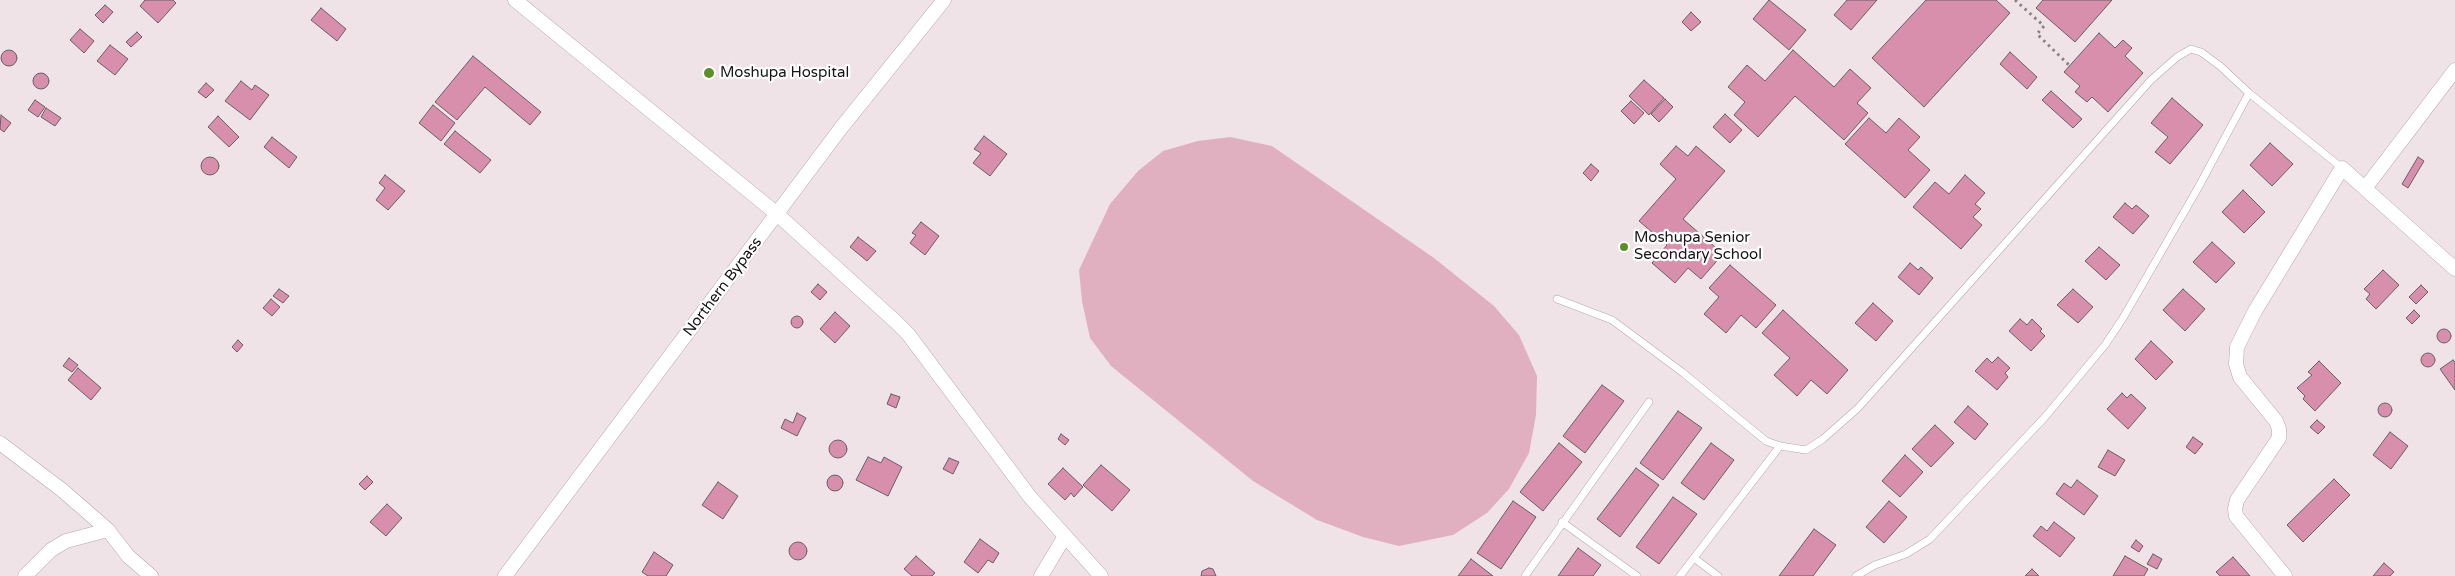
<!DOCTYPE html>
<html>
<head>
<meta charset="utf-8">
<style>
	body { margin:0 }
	canvas { display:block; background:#f0e3e7 }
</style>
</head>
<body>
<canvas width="2455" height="576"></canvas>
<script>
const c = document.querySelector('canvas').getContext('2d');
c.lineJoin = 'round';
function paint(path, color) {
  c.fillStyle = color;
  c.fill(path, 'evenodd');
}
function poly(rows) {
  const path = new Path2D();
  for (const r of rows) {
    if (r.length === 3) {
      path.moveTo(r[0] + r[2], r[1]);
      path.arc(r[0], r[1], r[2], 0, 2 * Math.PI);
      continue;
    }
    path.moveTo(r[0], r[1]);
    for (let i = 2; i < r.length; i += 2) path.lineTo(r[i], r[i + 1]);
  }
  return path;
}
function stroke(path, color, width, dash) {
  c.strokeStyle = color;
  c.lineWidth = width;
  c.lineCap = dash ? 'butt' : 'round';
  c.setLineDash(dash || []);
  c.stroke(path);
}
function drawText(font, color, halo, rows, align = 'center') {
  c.font = font + ' "Varela Round",sans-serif';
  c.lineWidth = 4.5;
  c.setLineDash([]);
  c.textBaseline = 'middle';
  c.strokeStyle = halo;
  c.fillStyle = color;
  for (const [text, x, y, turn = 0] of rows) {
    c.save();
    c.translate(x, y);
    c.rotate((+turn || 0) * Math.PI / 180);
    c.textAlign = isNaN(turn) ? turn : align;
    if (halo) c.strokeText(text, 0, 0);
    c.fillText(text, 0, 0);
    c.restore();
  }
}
const green = poly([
	[1230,137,1272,146,1434,258,1494,306,1519,335,1537,376,1536,415,1529,453,1509,489,1487,513,1453,535,1399,546,1363,537,1317,520,1253,481,1111,366,1090,338,1082,301,1079,270,1110,204,1138,171,1163,151,1198,141]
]);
const building = poly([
	[145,0,173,0,176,3,158,23,140,6,145,0],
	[1769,0,1806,30,1789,50,1753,19,1769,0],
	[1847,0,1877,0,1851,30,1834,15,1847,0],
	[1926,0,1996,0,2010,13,1924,107,1872,58,1926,0],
	[2043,0,2112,0,2075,42,2036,8,2043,0],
	[105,5,113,12,103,23,95,15,105,5],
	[321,8,346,29,337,41,311,20,321,8],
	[1691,12,1701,22,1691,31,1682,22,1691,12],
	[80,29,94,41,84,53,70,40,80,29],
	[137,32,142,37,131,47,126,42,137,32],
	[2099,33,2115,48,2123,40,2132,48,2125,56,2143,73,2108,112,2092,97,2087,102,2075,92,2080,86,2064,72,2099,33],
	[110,45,128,59,115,75,97,61,110,45],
	[9,58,8],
	[1793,50,1834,87,1850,69,1871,88,1857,103,1868,113,1844,140,1795,96,1758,137,1734,115,1745,102,1728,87,1747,65,1765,81,1793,50],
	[2010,52,2037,77,2027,89,2000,64,2010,52],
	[473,56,541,112,530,125,485,87,457,120,435,102,473,56],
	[41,81,8],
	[1644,80,1664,98,1649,115,1629,96,1644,80],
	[241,81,252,90,255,85,269,95,250,120,225,101,241,81],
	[206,83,214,90,206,98,198,92,206,83],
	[2051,91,2082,119,2073,128,2042,100,2051,91],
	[2172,98,2203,125,2170,164,2155,152,2168,137,2151,123,2172,98],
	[1665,99,1673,107,1659,122,1651,114,1665,99],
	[35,100,45,107,38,117,28,110,35,100],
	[1631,101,1644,113,1634,124,1621,111,1631,101],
	[433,105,455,123,441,141,419,123,433,105],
	[46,108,61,118,55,126,41,117,46,108],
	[1725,114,1742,130,1730,143,1713,127,1725,114],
	[1,115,11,123,4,132,0,129,1,115],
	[218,116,239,137,229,147,208,127,218,116],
	[1869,118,1886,133,1899,118,1920,137,1908,150,1930,170,1905,198,1845,144,1869,118],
	[455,131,491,160,480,173,444,144,455,131],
	[984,136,1007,154,990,176,973,163,981,153,974,149,984,136],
	[272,137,297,157,289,168,264,147,272,137],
	[2270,143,2293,164,2272,186,2250,165,2270,143],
	[1676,146,1688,156,1696,146,1725,171,1683,219,1723,254,1701,279,1688,268,1675,283,1652,263,1667,245,1639,221,1676,179,1660,164,1676,146],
	[2418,157,2424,161,2408,188,2402,184,2418,157],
	[210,166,9],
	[1591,164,1599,171,1591,181,1583,173,1591,164],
	[385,175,405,191,388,210,376,200,385,188,379,183,385,175],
	[1965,175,1985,193,1975,204,1981,209,1973,217,1982,225,1961,249,1913,207,1935,182,1949,194,1965,175],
	[2243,190,2265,212,2244,233,2222,212,2243,190],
	[2125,203,2132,209,2136,205,2149,216,2133,234,2113,217,2125,203],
	[921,222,939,236,925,255,910,243,916,235,912,233,921,222],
	[858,237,876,251,867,261,850,247,858,237],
	[2212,242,2235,263,2216,283,2193,262,2212,242],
	[2099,247,2120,265,2106,280,2085,261,2099,247],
	[1910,263,1918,270,1921,267,1933,278,1919,295,1898,277,1910,263],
	[1730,265,1776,305,1756,328,1741,315,1726,333,1704,314,1719,297,1709,288,1730,265],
	[2383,270,2399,285,2376,309,2366,299,2370,294,2364,289,2383,270],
	[818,284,827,292,820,300,811,292,818,284],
	[2421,285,2428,292,2416,304,2409,297,2421,285],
	[279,289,289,296,283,303,273,296,279,289],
	[2073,289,2093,307,2078,323,2057,305,2073,289],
	[2183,289,2205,309,2185,331,2163,310,2183,289],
	[271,299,280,307,272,316,263,308,271,299],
	[1873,303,1893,321,1876,341,1855,323,1873,303],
	[1783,310,1848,370,1827,394,1811,380,1797,396,1774,375,1790,358,1762,333,1783,310],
	[2414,310,2420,316,2412,324,2406,318,2414,310],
	[835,312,850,326,835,343,820,329,835,312],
	[797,322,6],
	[2020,319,2027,325,2032,319,2042,329,2040,331,2045,336,2031,351,2009,331,2020,319],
	[2444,336,7],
	[238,340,243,345,237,352,232,347,238,340],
	[2151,341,2173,362,2156,380,2135,359,2151,341],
	[2428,360,7],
	[1998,357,2010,368,2005,373,2008,377,1997,390,1975,371,1987,358,1992,363,1998,357],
	[69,358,78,365,72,372,63,366,69,358],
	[2453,360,2455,362,2455,390,2440,369,2453,360],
	[2319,361,2341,383,2315,411,2303,399,2305,396,2297,388,2312,375,2308,372,2319,361],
	[78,368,101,388,91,400,68,380,78,368],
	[1602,385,1624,401,1585,453,1563,436,1602,385],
	[2122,393,2127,398,2131,394,2146,408,2128,429,2107,409,2122,393],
	[891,394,900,397,896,408,887,404,891,394],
	[2385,410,7],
	[1968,406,1988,424,1975,440,1954,422,1968,406],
	[1678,411,1702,428,1663,480,1640,463,1678,411],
	[797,413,806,418,797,436,781,428,785,419,793,423,797,413],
	[2317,420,2325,427,2318,434,2310,427,2317,420],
	[1935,425,1954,443,1931,467,1912,449,1935,425],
	[2390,432,2408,446,2391,469,2373,455,2390,432],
	[1061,434,1069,440,1065,445,1058,439,1061,434],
	[2193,437,2203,444,2195,454,2186,447,2193,437],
	[838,449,9],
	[1559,443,1582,462,1543,511,1520,492,1559,443],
	[1711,443,1734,460,1704,500,1681,483,1711,443],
	[2108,450,2125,460,2115,476,2098,467,2108,450],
	[1905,455,1923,472,1900,497,1882,481,1905,455],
	[868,457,881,463,884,457,902,467,888,496,856,480,868,457],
	[949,458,959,462,953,474,943,469,949,458],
	[1101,465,1130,490,1112,511,1083,485,1101,465],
	[1063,468,1083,487,1074,497,1071,493,1065,500,1048,484,1063,468],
	[1636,468,1659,485,1620,537,1597,519,1636,468],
	[835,483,8],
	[367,476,373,482,365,490,359,484,367,476],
	[2334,479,2350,495,2303,542,2287,525,2334,479],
	[2077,480,2098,496,2084,515,2056,494,2064,483,2071,488,2077,480],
	[718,482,738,496,723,519,702,505,718,482],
	[1673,497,1697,514,1659,564,1636,547,1673,497],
	[1513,501,1536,517,1501,569,1477,553,1513,501],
	[1889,501,1907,517,1884,543,1866,527,1889,501],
	[387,504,402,518,386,536,370,522,387,504],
	[2054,522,2075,538,2060,557,2033,536,2041,526,2047,531,2054,522],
	[1814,529,1836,545,1813,576,1779,576,1814,529],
	[980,539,999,553,993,563,988,560,978,573,964,562,980,539],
	[2136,540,2143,546,2139,552,2131,547,2136,540],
	[798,551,9],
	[1578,548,1601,565,1593,576,1558,576,1578,548],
	[654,552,673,565,666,576,648,576,642,572,654,552],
	[2153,554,2162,559,2157,569,2147,564,2153,554],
	[916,556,935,573,932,576,912,576,904,569,916,556],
	[2125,556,2148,569,2144,576,2113,576,2125,556],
	[2233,557,2250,576,2220,576,2216,572,2233,557],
	[1471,559,1493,576,1458,576,1471,559],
	[2384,563,2394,572,2390,576,2373,576,2384,563],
	[1209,568,1213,569,1216,576,1201,576,1202,571,1209,568],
	[2032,569,2039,576,2025,576,2032,569]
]);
const path = poly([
	[2015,0,2044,26,2037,34,2070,66]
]);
const lane = poly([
	[1557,299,1612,320,1682,372,1766,441,1780,446,1806,450,1823,439,1858,408,2151,80,2177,57,2191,49,2201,52,2220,66,2249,93,2342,168],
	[1562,522,1637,576],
	[1694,558,1718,576],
	[1525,576,1649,402],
	[1680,576,1780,446],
	[1856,576,1875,565,1906,554,1930,539,2045,417,2105,345,2123,318,2198,188,2249,93]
]);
const street = poly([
	[515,0,777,214,896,322,908,334,1030,497,1101,576],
	[2366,187,2455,70],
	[0,443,62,490,108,530,128,556,151,576],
	[25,576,51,550,66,541,108,530],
	[505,576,841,128,944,0],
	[1041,576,1065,536],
	[2285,576,2236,516,2235,509,2237,500,2279,438,2279,429,2276,421,2240,377,2236,364,2237,347,2255,311,2342,168,2455,269]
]);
const markers = [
	[709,73,6,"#5b8f27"],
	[1624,247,5,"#5b8f27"]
];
const poiNames = [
	["Moshupa Hospital",720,73],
	["Moshupa Senior",1634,238],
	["Secondary School",1634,255]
];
const streetNames = [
	["Northern Bypass",723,287,-53]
];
paint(green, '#e0b0c1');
paint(building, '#d78fab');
stroke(building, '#6a5f63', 1);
stroke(lane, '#b4a8ac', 8);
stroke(street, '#b4a8ac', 15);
stroke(path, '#8a8184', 3, [2.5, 4]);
stroke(lane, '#fff', 7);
stroke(street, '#fff', 14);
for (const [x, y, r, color] of markers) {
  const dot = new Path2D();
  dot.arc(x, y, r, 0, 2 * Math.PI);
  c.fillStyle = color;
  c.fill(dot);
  stroke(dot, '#fff', 2);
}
drawText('15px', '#191516', '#fff', poiNames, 'left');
drawText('15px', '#191516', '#fff', streetNames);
</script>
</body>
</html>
